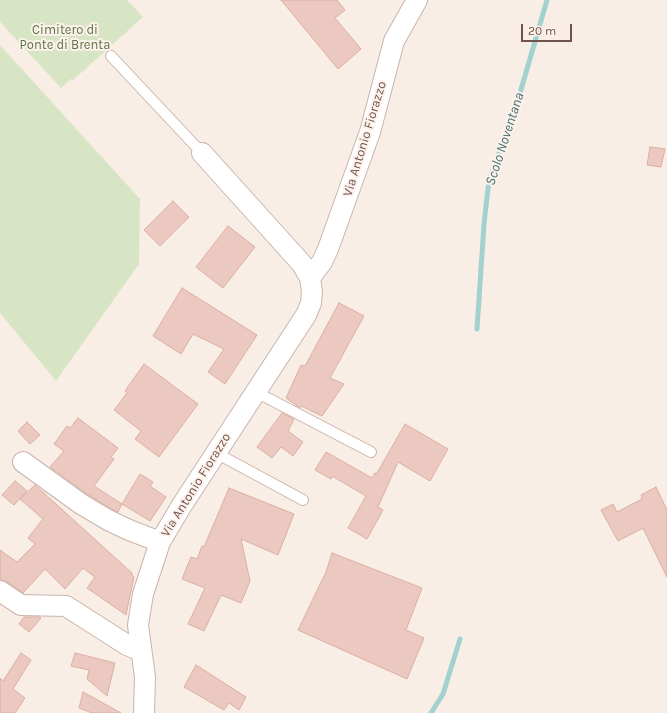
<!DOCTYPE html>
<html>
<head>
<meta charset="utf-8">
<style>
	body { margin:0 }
	#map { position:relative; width:667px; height:713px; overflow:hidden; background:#f9eee5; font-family:Karla,sans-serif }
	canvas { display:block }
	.scale { position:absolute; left:521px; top:24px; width:51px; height:18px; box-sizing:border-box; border:2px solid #6f534d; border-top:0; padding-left:5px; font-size:12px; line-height:14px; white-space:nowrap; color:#6f534d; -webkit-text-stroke:3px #fdf2eb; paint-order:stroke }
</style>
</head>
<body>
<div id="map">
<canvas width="667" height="713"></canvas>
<div class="scale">20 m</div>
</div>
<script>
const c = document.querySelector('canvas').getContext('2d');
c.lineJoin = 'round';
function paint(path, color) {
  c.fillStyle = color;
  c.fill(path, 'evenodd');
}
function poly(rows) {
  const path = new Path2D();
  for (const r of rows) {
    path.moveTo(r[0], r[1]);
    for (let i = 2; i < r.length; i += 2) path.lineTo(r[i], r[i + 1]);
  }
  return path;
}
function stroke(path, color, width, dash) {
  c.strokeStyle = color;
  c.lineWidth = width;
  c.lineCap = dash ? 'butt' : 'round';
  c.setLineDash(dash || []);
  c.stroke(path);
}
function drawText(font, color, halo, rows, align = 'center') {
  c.font = font + ' Karla,sans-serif';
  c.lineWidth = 4;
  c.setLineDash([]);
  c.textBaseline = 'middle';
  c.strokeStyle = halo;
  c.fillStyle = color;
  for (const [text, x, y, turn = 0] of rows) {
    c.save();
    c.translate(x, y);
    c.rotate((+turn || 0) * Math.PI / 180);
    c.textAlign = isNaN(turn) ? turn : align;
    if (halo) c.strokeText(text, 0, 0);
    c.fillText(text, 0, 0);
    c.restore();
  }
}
const green = poly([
	[0,0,127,0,143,17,73,80,71,79,61,88,0,22],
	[0,45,140,199,139,264,56,381,0,313]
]);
const stream = poly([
	[477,329,484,224,489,180,516,107,547,0],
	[431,713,443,694,460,639]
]);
const building = poly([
	[281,0,337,0,345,10,335,18,361,49,338,69,281,0],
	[650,147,665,149,661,167,647,165,650,147],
	[173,201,189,217,160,246,144,230,173,201],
	[228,226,255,247,223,288,196,267,228,226],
	[182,288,257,335,225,384,208,372,224,349,193,334,181,354,153,336,182,288],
	[339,303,364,316,330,378,344,384,322,416,301,406,300,408,286,398,301,365,305,366,339,303],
	[144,364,198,404,159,457,135,439,141,431,114,410,127,393,125,391,144,364],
	[282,413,294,419,288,431,303,442,293,456,281,447,272,458,257,447,282,413],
	[78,418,118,448,111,457,114,459,94,486,122,504,140,474,153,482,150,486,166,497,150,521,122,504,118,512,113,510,87,494,50,467,64,451,54,444,67,426,70,428,78,418],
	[27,422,40,435,30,444,18,431,27,422],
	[405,424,448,449,430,481,398,462,378,507,383,510,367,539,348,528,366,496,332,476,331,479,315,470,326,452,372,478,375,473,377,473,405,424],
	[15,481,27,491,14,505,2,495,15,481],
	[35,485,132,573,132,575,134,577,126,615,87,588,95,577,83,568,65,589,45,569,23,593,6,581,0,580,0,550,17,562,35,544,28,538,43,519,20,499,35,485],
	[656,487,667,510,667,577,643,528,618,541,601,510,613,504,617,512,642,499,641,495,656,487],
	[229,488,294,514,278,555,241,539,250,581,241,603,221,595,204,631,188,624,205,588,182,579,191,557,197,559,202,546,204,547,229,488],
	[332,553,422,588,406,630,424,638,407,679,298,630,326,572,332,553],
	[24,617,40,617,41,618,29,632,19,624,24,617],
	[21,653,31,660,13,689,25,698,15,713,0,713,0,678,3,681,21,653],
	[75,653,115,663,107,696,87,679,89,670,71,666,75,653],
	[196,665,246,697,239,710,229,703,224,710,184,687,196,665],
	[83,692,121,713,92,713,79,708,83,692]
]);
const service = poly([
	[111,56,202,153],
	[256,392,371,452],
	[216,453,303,500]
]);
const minor = poly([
	[310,278,322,262,328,249,370,132,394,41,417,0],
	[23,462,81,504,108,520,129,530,160,542],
	[0,591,21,605,66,606,127,645,134,648,141,648],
	[144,713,145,677,138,625,143,594,160,542,182,505,306,315,311,303,312,291,310,278,302,264,202,153]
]);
const parkNames = [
	["Cimitero di",65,30],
	["Ponte di Brenta",65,45]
];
const streetNames = [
	["Via Antonio Fiorazzo",365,139,-73],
	["Via Antonio Fiorazzo",196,485,-58]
];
const waterNames = [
	["Scolo Noventana",505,139,-72]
];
paint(green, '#d8e5c5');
stroke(stream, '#a3d1d0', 5);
paint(building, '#ecc9c0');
stroke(building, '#dcada2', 1);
stroke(service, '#c9b4ac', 12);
stroke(minor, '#c9b4ac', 22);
stroke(service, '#fff', 10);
stroke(minor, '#fff', 20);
drawText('13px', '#5d7446', '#fdf2eb', parkNames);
drawText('13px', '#6f534d', '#fdf2eb', streetNames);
drawText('italic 14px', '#427372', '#fdf2eb', waterNames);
</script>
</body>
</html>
